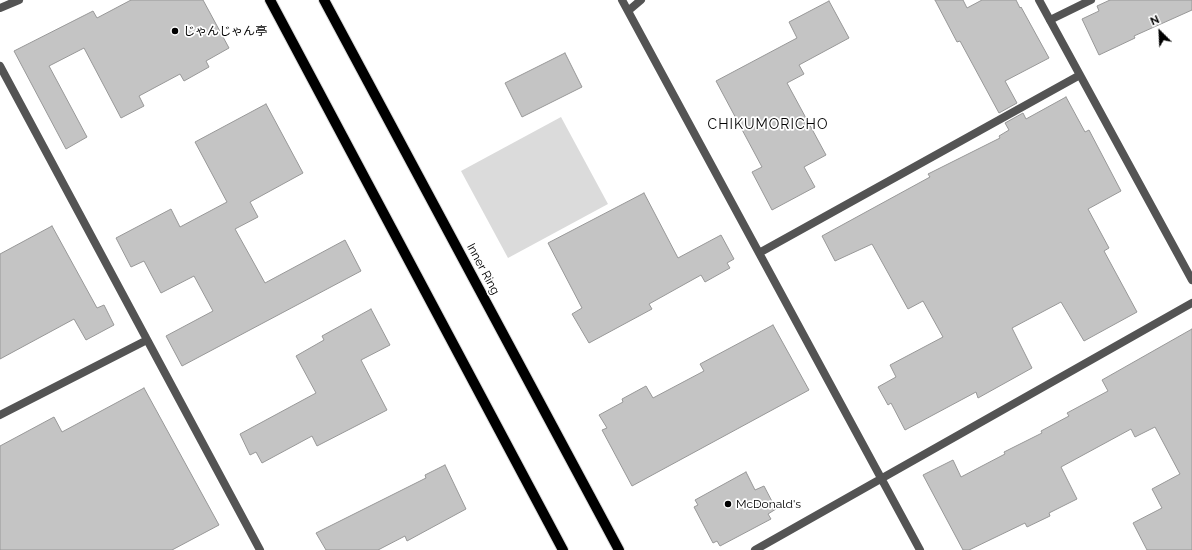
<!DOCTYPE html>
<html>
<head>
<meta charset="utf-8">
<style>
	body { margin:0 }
	#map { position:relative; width:1192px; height:550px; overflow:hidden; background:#fff; font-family:Raleway,sans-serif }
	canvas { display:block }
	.north { position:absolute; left:1140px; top:12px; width:40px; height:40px; -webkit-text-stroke:3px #fff; paint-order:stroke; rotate:336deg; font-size:11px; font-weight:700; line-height:16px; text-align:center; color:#000 }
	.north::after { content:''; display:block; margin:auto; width:14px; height:18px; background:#000; clip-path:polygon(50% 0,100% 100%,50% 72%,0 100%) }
</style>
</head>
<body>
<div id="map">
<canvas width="1192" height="550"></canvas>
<div class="north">N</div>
</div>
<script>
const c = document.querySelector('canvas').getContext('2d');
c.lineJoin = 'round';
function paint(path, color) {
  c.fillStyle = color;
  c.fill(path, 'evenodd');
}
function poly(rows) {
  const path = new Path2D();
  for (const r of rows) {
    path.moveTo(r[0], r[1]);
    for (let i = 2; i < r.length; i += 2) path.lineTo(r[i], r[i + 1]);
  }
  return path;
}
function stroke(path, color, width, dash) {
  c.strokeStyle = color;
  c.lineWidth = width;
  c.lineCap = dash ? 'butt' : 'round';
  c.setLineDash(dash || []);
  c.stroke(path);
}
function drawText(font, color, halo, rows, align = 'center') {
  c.font = font + ' Raleway,"Noto Sans JP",sans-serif';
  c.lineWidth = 3.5;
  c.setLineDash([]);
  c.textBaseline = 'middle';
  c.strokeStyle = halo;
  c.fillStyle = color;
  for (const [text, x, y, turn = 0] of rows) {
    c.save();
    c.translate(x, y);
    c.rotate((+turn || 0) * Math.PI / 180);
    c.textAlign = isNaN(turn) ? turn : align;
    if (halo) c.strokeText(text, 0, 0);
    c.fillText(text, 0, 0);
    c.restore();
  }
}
const green = poly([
	[561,117,608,204,508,258,461,171]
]);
const building = poly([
	[131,0,203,0,229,48,206,61,209,67,184,81,180,74,139,96,144,106,121,118,84,48,49,66,87,137,66,149,14,51,93,11,97,18,131,0],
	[935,0,963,0,967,8,982,0,1016,0,1020,8,1021,7,1049,58,1005,81,1017,103,999,113,960,41,957,42,935,0],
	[1110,0,1192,0,1192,10,1134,36,1135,38,1099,55,1082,19,1099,11,1097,6,1110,0],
	[829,1,849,38,799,65,804,74,787,83,826,155,804,167,815,187,772,210,752,172,762,167,716,81,797,38,789,22,829,1],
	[565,53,582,87,522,117,505,83,565,53],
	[1066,97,1085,132,1089,130,1121,191,1088,209,1109,248,1104,251,1137,312,1084,341,1061,302,1012,328,1032,368,978,398,976,392,905,430,891,403,888,405,878,387,896,377,890,365,943,337,923,301,908,309,872,244,835,261,822,236,930,177,928,174,1000,138,999,136,1009,130,1005,123,1023,113,1026,119,1066,97],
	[266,104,303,173,250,202,258,217,235,229,265,283,345,240,361,271,182,366,166,336,213,311,194,276,161,293,144,261,131,267,116,238,171,209,180,227,227,202,195,142,266,104],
	[644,193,678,258,721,235,734,259,727,263,730,268,705,282,701,275,649,304,652,309,589,343,572,314,582,308,548,243,644,193],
	[52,226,97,308,104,305,114,325,86,340,74,319,0,359,0,254,52,226],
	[371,309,390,345,361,360,387,410,317,446,312,436,262,463,256,452,250,455,240,434,316,393,296,356,324,340,322,336,371,309],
	[773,325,809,390,632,486,602,430,607,428,599,415,623,402,622,399,646,386,653,398,704,371,700,364,773,325],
	[1192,329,1192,550,1147,550,1133,523,1162,508,1152,489,1180,474,1155,427,1135,437,1131,429,1061,467,1077,499,1049,513,1050,516,1027,527,1025,523,969,550,963,550,923,475,953,460,961,477,1005,454,1004,452,1042,433,1041,431,1069,416,1067,413,1108,391,1102,380,1192,329],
	[144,388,219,525,172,550,0,550,0,446,54,417,62,432,144,388],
	[445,465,466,509,407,541,405,536,378,550,326,550,316,533,426,478,425,475,445,465],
	[746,472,755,490,764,486,776,509,768,514,771,519,720,546,717,541,713,543,694,507,698,505,695,500,746,472]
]);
const service = poly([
	[1050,20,1091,0]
]);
const minor = poly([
	[622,0,920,550],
	[1039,0,1192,280],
	[628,11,641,0],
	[0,66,260,550],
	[759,253,1080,75],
	[0,415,147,340],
	[755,550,1192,303]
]);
const tertiary = poly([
	[0,8,19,0]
]);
const primary = poly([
	[270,0,563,550],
	[324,0,619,550]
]);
const markers = [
	[175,31,4,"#000"],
	[728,504,4,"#000"]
];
const poiNames = [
	["じゃんじゃん亭",183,31],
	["McDonald's",736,504]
];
const streetNames = [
	["Inner Ring",483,269,62]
];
const quarterNames = [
	["CHIKUMORICHO",768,125]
];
paint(green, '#dbdbdb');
paint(building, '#c4c4c4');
stroke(building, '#989898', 1);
stroke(primary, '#dbdbdb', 12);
stroke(service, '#545454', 8);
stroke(minor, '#545454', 8);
stroke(tertiary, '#545454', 8);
stroke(primary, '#000', 10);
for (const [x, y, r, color] of markers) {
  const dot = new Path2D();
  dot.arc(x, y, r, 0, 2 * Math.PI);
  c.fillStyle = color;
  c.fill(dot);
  stroke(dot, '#fff', 1.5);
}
drawText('12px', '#000', '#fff', poiNames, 'left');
drawText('12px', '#000', '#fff', streetNames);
c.letterSpacing = '1px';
drawText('14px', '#000', '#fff', quarterNames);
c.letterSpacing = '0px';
</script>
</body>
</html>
